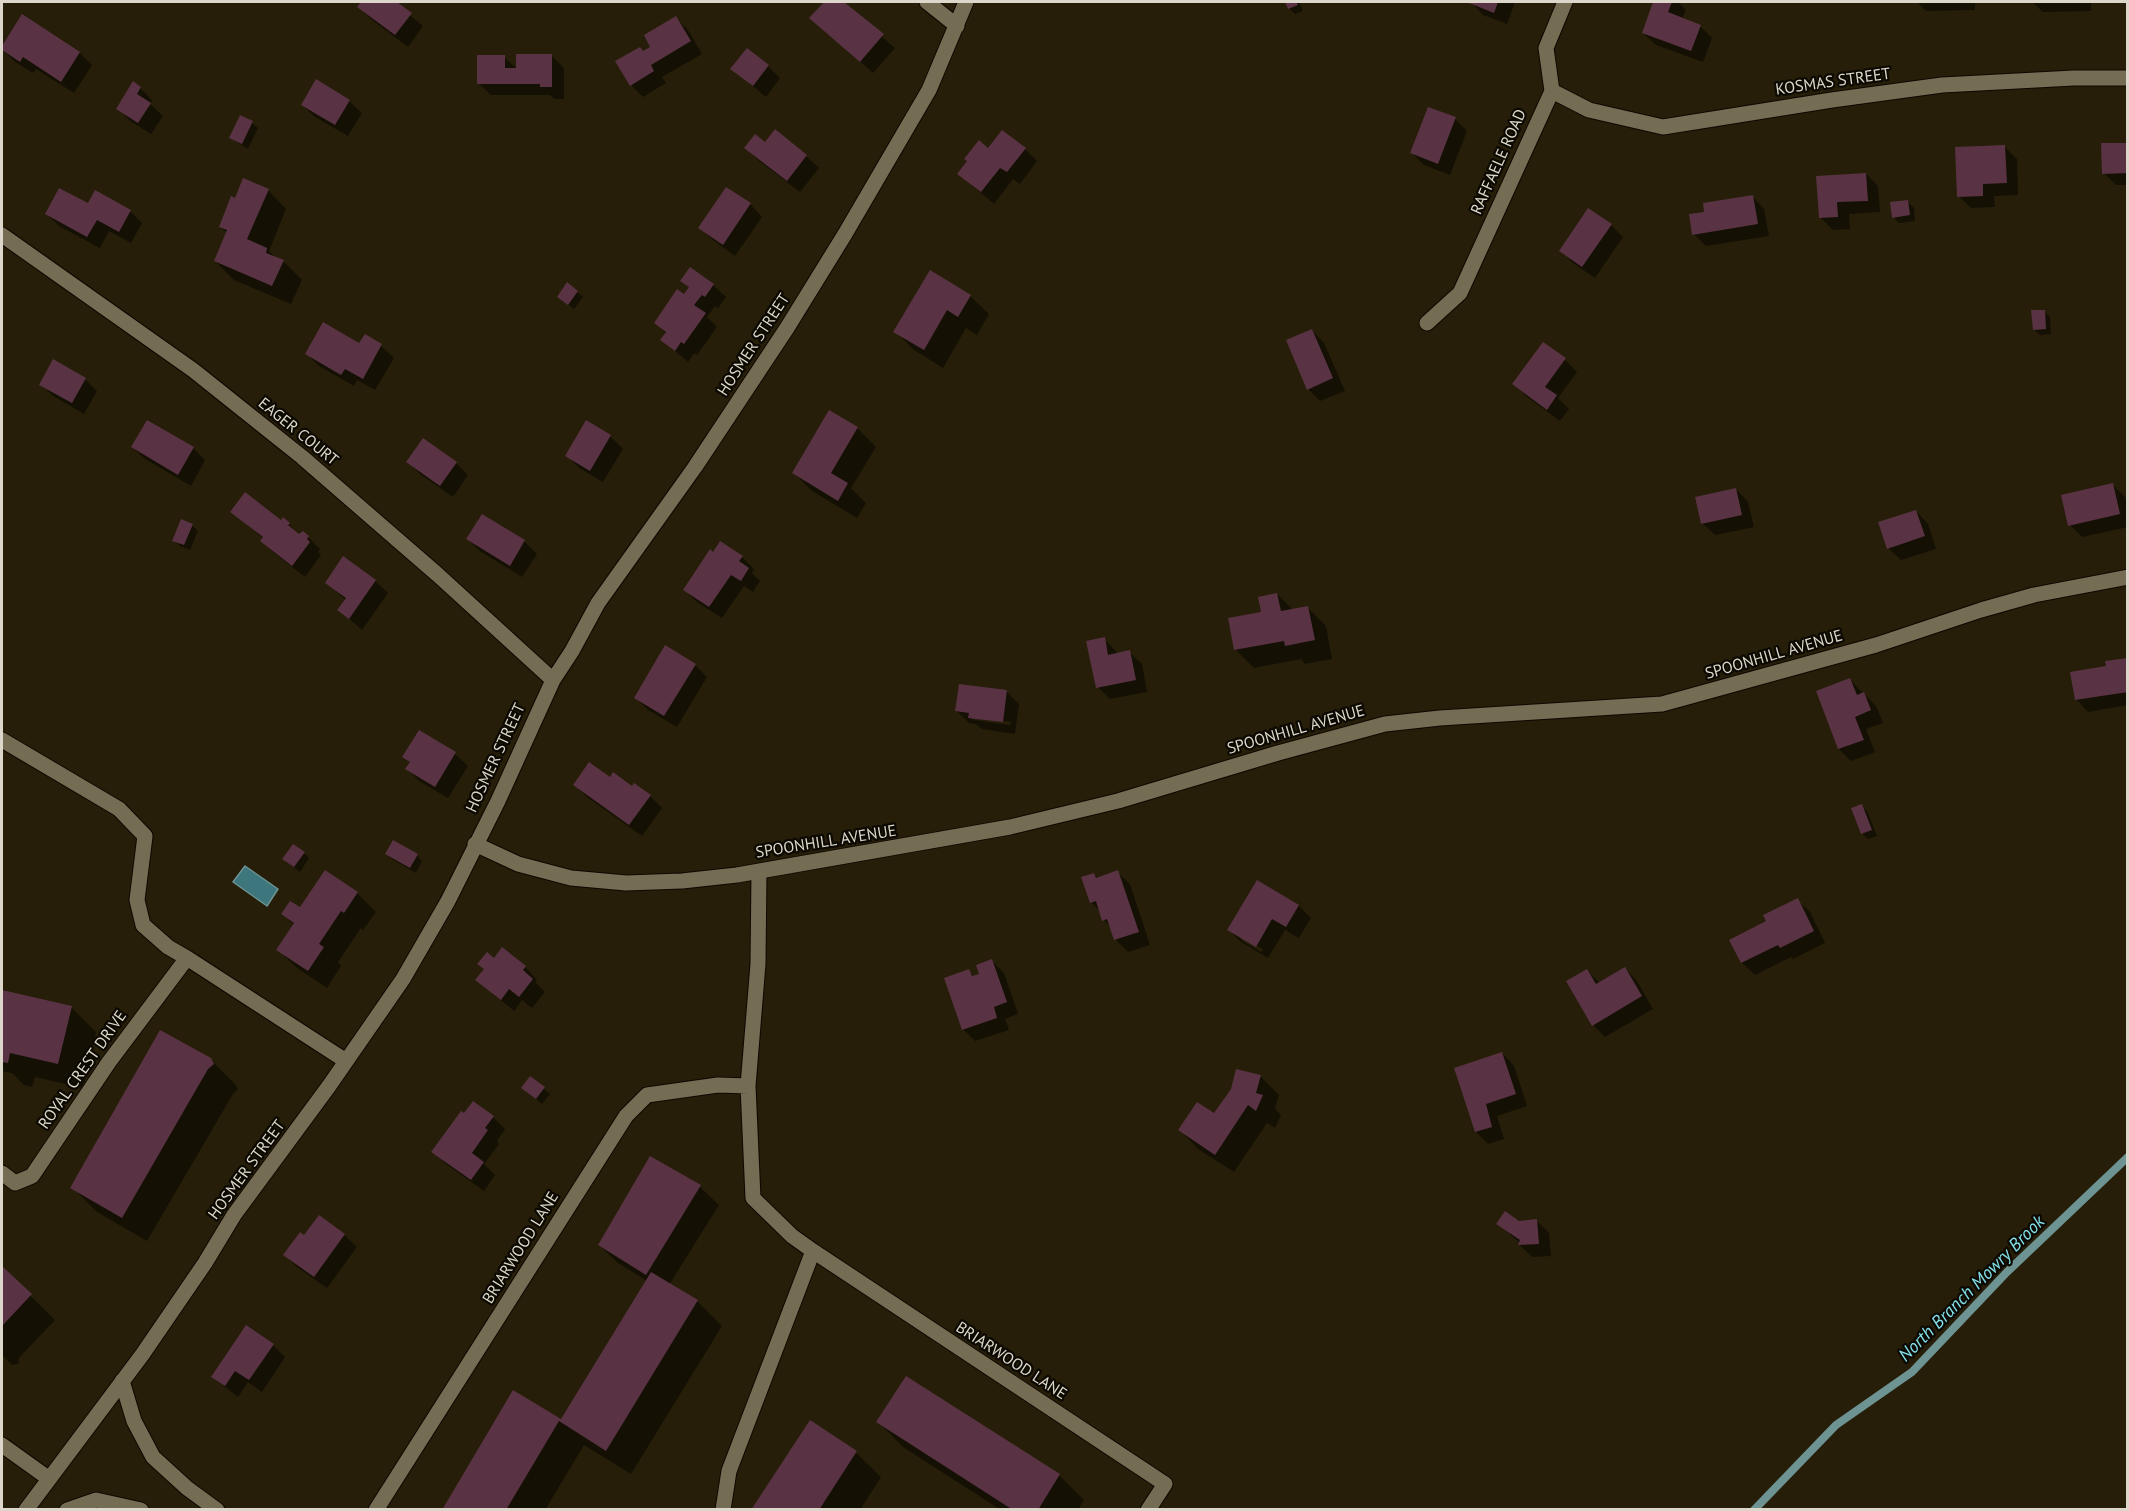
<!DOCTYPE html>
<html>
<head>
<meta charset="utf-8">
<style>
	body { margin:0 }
	#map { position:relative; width:2129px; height:1511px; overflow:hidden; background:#261e08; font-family:"PT Sans",sans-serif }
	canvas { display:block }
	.frame { position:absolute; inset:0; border:3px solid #dcd7ca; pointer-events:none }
</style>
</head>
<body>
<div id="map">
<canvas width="2129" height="1511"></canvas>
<div class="frame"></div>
</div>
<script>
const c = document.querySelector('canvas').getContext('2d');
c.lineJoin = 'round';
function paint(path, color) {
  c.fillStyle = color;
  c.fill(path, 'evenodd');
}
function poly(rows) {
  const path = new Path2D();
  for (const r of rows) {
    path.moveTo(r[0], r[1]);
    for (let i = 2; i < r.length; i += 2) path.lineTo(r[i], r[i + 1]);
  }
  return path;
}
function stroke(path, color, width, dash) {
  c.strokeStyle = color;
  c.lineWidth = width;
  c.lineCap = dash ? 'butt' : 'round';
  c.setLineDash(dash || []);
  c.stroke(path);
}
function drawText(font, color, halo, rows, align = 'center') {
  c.font = font + ' "PT Sans",sans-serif';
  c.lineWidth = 4.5;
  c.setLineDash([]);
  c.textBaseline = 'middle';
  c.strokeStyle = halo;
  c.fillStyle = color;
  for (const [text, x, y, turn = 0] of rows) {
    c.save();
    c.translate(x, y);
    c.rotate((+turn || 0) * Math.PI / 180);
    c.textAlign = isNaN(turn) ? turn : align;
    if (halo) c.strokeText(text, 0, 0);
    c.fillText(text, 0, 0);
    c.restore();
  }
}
const water = poly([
	[245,866,278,889,267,906,233,882,245,866]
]);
const shadow = poly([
	[363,2,370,2,375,5,377,2,394,2,423,26,408,47,371,19,359,7],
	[826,2,842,2,895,48,873,73,811,18],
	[1286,2,1299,2,1303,11,1295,14,1289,8],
	[1471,2,1515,2,1507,24,1483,15],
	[1655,2,1678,2,1686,10,1682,19,1700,26,1712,38,1703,62,1656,45,1643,33],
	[1917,2,1975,2,1975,10,1926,11],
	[2032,2,2091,2,2091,11,2043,12],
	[23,16,80,53,92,65,74,93,36,69,33,73,14,61,2,49],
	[675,18,688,30,702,54,662,77,666,83,643,97,631,85,644,52,652,47],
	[552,56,564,68,564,99,554,99,550,95,491,95,478,83,504,57,517,69],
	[768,66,780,78,766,97,732,69],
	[140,88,152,100,150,104,163,116,151,134,130,121,118,108],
	[349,101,362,113,348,136,315,117,302,105],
	[1455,119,1467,131,1450,175,1424,165,1412,153],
	[252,123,258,128,248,149,231,138],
	[766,144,806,156,819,168,800,192,758,160,746,148],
	[2128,144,2128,185,2116,185,2104,173],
	[2004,146,2017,159,2018,195,1994,196,1995,207,1971,208,1959,196],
	[1025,149,1037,161,1020,184,1013,179,994,204,959,174,988,150],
	[1866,174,1878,186,1880,212,1849,214,1850,229,1833,230,1821,218],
	[268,190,286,209,269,251,276,258,283,261,302,280,291,304,234,280,215,261,227,233,220,226,236,200],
	[1752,196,1764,209,1769,236,1706,246,1694,234,1706,213],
	[1908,202,1914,208,1915,221,1899,223,1893,217],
	[750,204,762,217,735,256,713,240,700,228],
	[88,205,130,211,142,223,131,243,109,231,100,248,59,226,47,214],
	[1611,225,1623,237,1595,278,1573,263,1561,251],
	[691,269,713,285,726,297,718,308,715,306,707,317,717,327,697,355,694,353,688,362,662,340,666,334,656,323,684,296,690,288,682,281],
	[577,292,583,297,574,309,565,302],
	[970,296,989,314,977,335,966,328,943,368,914,350,895,331],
	[2044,311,2050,317,2051,334,2040,335,2034,330],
	[1312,330,1324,343,1345,391,1320,401,1308,389],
	[365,336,381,346,394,358,375,390,357,380,354,386,319,366,307,354,360,345],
	[1544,344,1565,360,1577,372,1558,398,1569,409,1560,421,1526,396,1514,383],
	[85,379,97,391,84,414,53,396,41,384],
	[587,422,610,436,623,449,603,482,579,468,567,455],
	[857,428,876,447,851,488,866,503,857,518,812,491,794,473],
	[132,447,193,448,205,460,191,486,145,459],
	[408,462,456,463,468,475,453,497,420,474],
	[2113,485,2125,497,2128,507,2128,527,2082,537,2070,525],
	[1736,489,1748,502,1754,527,1715,535,1702,523],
	[1916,511,1928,524,1936,549,1901,560,1888,548],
	[232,512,289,524,300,536,308,537,320,549,318,552,321,555,305,577,274,553,262,541,264,539],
	[482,516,524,541,537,554,522,577,480,551,468,539],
	[192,525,198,531,190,550,180,546,174,540],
	[742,557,754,569,752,573,760,581,753,592,744,586,722,618,697,602,685,590],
	[343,559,375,581,388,593,362,630,339,610,346,600,327,583],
	[1277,594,1293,610,1308,608,1326,626,1332,659,1305,664,1301,659,1254,668,1235,649],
	[1104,639,1116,651,1117,655,1129,652,1142,664,1147,692,1110,699,1098,687],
	[2128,659,2128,705,2088,712,2076,699,2108,667],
	[695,665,707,677,677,727,648,710,635,697],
	[1850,680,1876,706,1883,723,1866,729,1875,752,1851,761,1839,749],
	[1007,692,1019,704,1015,734,982,729,976,724,969,723,957,711],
	[970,716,1011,722,1010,725,974,720],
	[420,732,455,754,468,766,448,798,419,781,407,768,410,763,404,757],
	[610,779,650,796,662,808,642,836,587,797,575,785],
	[1861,805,1867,811,1877,836,1868,839,1863,834,1853,809],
	[304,853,309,858,300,872,284,859],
	[386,854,417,855,422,861,416,873,392,859],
	[1117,872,1130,884,1150,945,1128,952,1116,940,1112,929,1104,920,1101,912,1091,902,1094,874,1098,879],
	[1258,882,1299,906,1311,918,1299,938,1285,930,1268,958,1241,942,1229,930],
	[1241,937,1263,949,1261,952,1241,940],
	[357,893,376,912,363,930,361,928,338,962,341,966,327,988,297,968,278,950,294,925,283,914],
	[1797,900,1810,912,1825,943,1793,959,1791,957,1755,975,1742,963,1731,941,1768,922],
	[494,960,525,967,537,980,535,982,545,992,532,1008,522,1000,514,1011,477,980],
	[992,961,1004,973,1018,1014,1005,1019,1009,1030,975,1041,963,1029,969,971,974,977,981,974],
	[1625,969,1637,981,1653,1009,1605,1037,1593,1025,1587,971,1600,983],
	[2,991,71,1007,96,1032,83,1088,35,1077,32,1087,24,1085,12,1073,2,1071],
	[1502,1053,1514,1066,1527,1106,1497,1116,1504,1139,1488,1144,1476,1132],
	[210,1059,235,1084,238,1089,233,1094,147,1241,97,1212,72,1187],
	[1260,1076,1279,1095,1275,1109,1281,1115,1275,1128,1267,1123,1234,1172,1198,1149,1180,1130,1215,1116],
	[530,1078,550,1094,542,1104,523,1088],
	[493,1117,505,1129,497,1141,499,1144,484,1164,495,1175,484,1191,446,1164,433,1152],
	[651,1158,700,1187,719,1205,669,1285,697,1301,722,1326,631,1474,584,1445,545,1510,444,1510,514,1392,561,1421,647,1281,618,1263,599,1245],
	[319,1217,344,1235,357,1247,327,1288,297,1267,285,1255,305,1237],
	[1537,1221,1549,1233,1551,1256,1532,1257,1520,1245,1520,1243,1498,1224],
	[2,1268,55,1320,19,1358,18,1364,12,1365,2,1355],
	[273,1345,285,1357,262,1392,248,1382,238,1397,213,1377],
	[878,1422,1059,1475,1084,1500,1078,1510,1001,1510,903,1447],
	[811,1423,856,1453,881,1477,860,1510,753,1510]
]);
const stream = poly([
	[1754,1510,1836,1425,1912,1372,2007,1272,2128,1157]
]);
const building = poly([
	[361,2,397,2,412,13,395,35,357,7],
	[824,2,844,2,884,34,860,62,809,18],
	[1285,2,1296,2,1298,5,1288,9],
	[1469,2,1498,2,1494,13,1469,3],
	[1653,2,1672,2,1668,12,1701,25,1691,51,1642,33],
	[22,14,80,52,61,82,23,57,20,62,2,50,2,46],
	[676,16,691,41,651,65,654,71,630,86,615,61,640,47,643,51,650,47,644,35],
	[747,48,769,65,753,86,730,69],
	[516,54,552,54,552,87,540,87,540,84,477,84,477,55,505,55,505,68,516,68],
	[316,79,350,100,335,125,301,105],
	[133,81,141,87,137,94,151,103,138,123,116,109],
	[1428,107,1456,117,1438,164,1410,153],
	[240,115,253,121,242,144,229,138],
	[775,129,807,155,787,181,744,148,755,134,765,142],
	[1002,130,1026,148,1007,172,1000,168,981,192,957,174,967,161,964,159,979,140,988,148],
	[2101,143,2128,143,2128,173,2102,174],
	[2005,145,2007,183,1983,184,1983,196,1957,197,1955,147],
	[1866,173,1868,201,1837,202,1838,217,1819,218,1816,176],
	[243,178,269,189,247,239,267,248,266,253,284,260,272,286,214,261,227,230,219,227,231,196,235,198],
	[726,187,751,203,723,245,698,228],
	[59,188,88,203,95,190,131,210,119,232,97,220,87,237,45,214],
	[1753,195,1758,224,1692,235,1689,214,1704,212,1703,203],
	[1908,200,1910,215,1892,218,1890,202],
	[1588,208,1612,224,1582,267,1559,251],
	[690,267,714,284,705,297,702,295,694,305,706,313,684,344,681,342,675,351,660,340,666,332,654,323,677,289,684,294,689,287,680,281],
	[930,270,971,295,958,317,947,310,924,350,893,332],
	[567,282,578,291,568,305,557,297],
	[2031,310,2045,310,2046,329,2033,330],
	[323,322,359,343,365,334,382,344,363,379,345,369,341,375,305,354],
	[1312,329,1333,378,1307,390,1286,340],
	[1543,342,1566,358,1545,387,1557,395,1547,410,1512,384],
	[53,359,86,378,72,403,39,385],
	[829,410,858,427,831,473,848,483,838,501,792,473],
	[147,420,194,447,178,475,131,447],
	[586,420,611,435,590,471,565,456],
	[423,438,457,462,440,486,406,462],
	[2113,483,2120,514,2068,526,2061,495],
	[1736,488,1742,515,1701,524,1695,497],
	[245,492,281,520,283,517,290,523,288,525,299,534,303,531,309,536,307,539,310,542,292,566,260,541,263,537,230,512],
	[1916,510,1925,536,1887,549,1878,522],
	[482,514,525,540,510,566,466,539],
	[181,519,193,524,184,545,172,541],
	[720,541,743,556,739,561,749,568,741,581,731,575,709,607,683,590,710,549,713,552],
	[343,556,376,580,349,619,337,610,346,598,325,583],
	[1277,593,1281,611,1308,606,1315,640,1285,646,1284,641,1234,650,1228,618,1261,612,1258,597],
	[1105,637,1108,655,1130,650,1136,680,1096,688,1086,641],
	[665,645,696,664,664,716,634,698],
	[2128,658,2128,692,2075,700,2070,672,2106,666,2105,661],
	[1850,678,1857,695,1864,692,1871,710,1855,717,1864,740,1838,749,1816,691],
	[959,684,1007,690,1003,722,968,718,969,713,955,711],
	[419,730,456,752,435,787,405,769,410,762,402,757],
	[589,762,610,777,613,772,632,786,634,783,651,795,629,825,573,785],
	[1862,804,1872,830,1861,834,1851,808],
	[393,840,418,854,410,868,385,854],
	[293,844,305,852,294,867,282,859],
	[325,870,358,892,344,913,341,911,319,944,324,947,308,971,276,950,294,923,281,914,290,901,300,907],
	[1118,870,1139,932,1114,940,1107,919,1102,921,1096,901,1090,903,1081,877,1094,873,1096,878],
	[1257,880,1299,905,1286,927,1272,919,1256,947,1227,930],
	[1798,898,1814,931,1780,948,1778,945,1741,963,1729,940,1766,921,1763,915],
	[502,947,526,966,523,970,533,979,519,997,509,989,501,1000,475,980,484,969,477,964,487,952,494,958],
	[992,959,1007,1002,994,1007,997,1018,962,1030,944,978,969,969,972,976,979,974,976,965],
	[1625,967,1642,996,1592,1026,1566,981,1587,969,1596,984],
	[2,990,72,1006,58,1064,10,1053,8,1063,2,1062],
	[160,1030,211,1058,214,1064,208,1069,122,1218,70,1188],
	[1502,1052,1516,1094,1486,1104,1492,1127,1475,1132,1454,1068],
	[1236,1069,1261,1075,1256,1093,1263,1095,1256,1111,1248,1105,1215,1155,1178,1130,1197,1102,1214,1113,1231,1089],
	[530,1076,545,1087,536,1099,521,1088],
	[473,1101,494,1116,485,1128,488,1130,472,1153,484,1162,471,1180,431,1152,461,1111,464,1113],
	[650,1156,701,1185,646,1275,598,1245],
	[1505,1211,1519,1221,1537,1219,1539,1244,1518,1245,1520,1240,1496,1224],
	[319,1215,345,1234,314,1277,283,1255,300,1232,304,1235],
	[2,1266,32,1294,2,1326],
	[651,1272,698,1300,606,1451,559,1421,506,1510,442,1510,513,1390,561,1419],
	[246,1325,274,1344,249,1380,235,1371,225,1386,211,1377],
	[906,1376,1060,1474,1038,1510,1013,1510,876,1422],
	[810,1420,857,1451,819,1510,751,1510]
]);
const minor = poly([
	[927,2,957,26],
	[1552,91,1589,110,1663,127,1832,100,1942,85,2074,78,2128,78],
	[2,235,193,370,302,457,438,575,553,680],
	[1427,323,1460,293,1552,91,1546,48,1565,2],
	[2,740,119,809,145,836,137,900,143,925,168,947,187,958,109,1062,32,1176,15,1183,2,1173],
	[475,844,518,864,571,878,626,883,682,881,737,875,1010,827,1118,801,1278,753,1385,724,1440,718,1662,704,1876,645,1981,610,2034,595,2128,577],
	[759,871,758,964,748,1086,753,1198,792,1236,813,1251,1165,1484,1148,1510],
	[187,958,346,1061],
	[122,1381,134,1421,153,1457,187,1488,217,1510],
	[2,1445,48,1478],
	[26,1510,142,1355,205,1263,234,1215,329,1086,403,979,448,901,498,801,553,680,572,651,598,603,695,467,787,328,845,234,929,90,966,2],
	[67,1510,96,1500,141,1510],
	[376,1510,626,1116,647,1095,718,1085,748,1086],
	[723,1510,729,1471,813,1251]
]);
const streetNames = [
	["KOSMAS STREET",1833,82,-8],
	["RAFFAELE ROAD",1499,162,-66],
	["HOSMER STREET",754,345,-57],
	["EAGER COURT",298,432,39],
	["SPOONHILL AVENUE",1774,655,-16],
	["SPOONHILL AVENUE",1296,730,-16],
	["HOSMER STREET",496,758,-65],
	["SPOONHILL AVENUE",826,842,-9],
	["ROYAL CREST DRIVE",83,1070,-55],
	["HOSMER STREET",247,1170,-54],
	["BRIARWOOD LANE",521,1248,-58],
	["BRIARWOOD LANE",1011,1361,33]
];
const waterNames = [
	["North Branch Mowry Brook",1972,1289,-45]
];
paint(water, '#3d767c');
stroke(water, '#6d9393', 1.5);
paint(shadow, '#0007');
stroke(stream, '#6d9393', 8);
paint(building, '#593344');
stroke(minor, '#0f0800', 17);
stroke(minor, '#756c54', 15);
drawText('16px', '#dcd7ca', '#0c0902', streetNames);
drawText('italic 18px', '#84e2ec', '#0c0902', waterNames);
</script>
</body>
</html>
